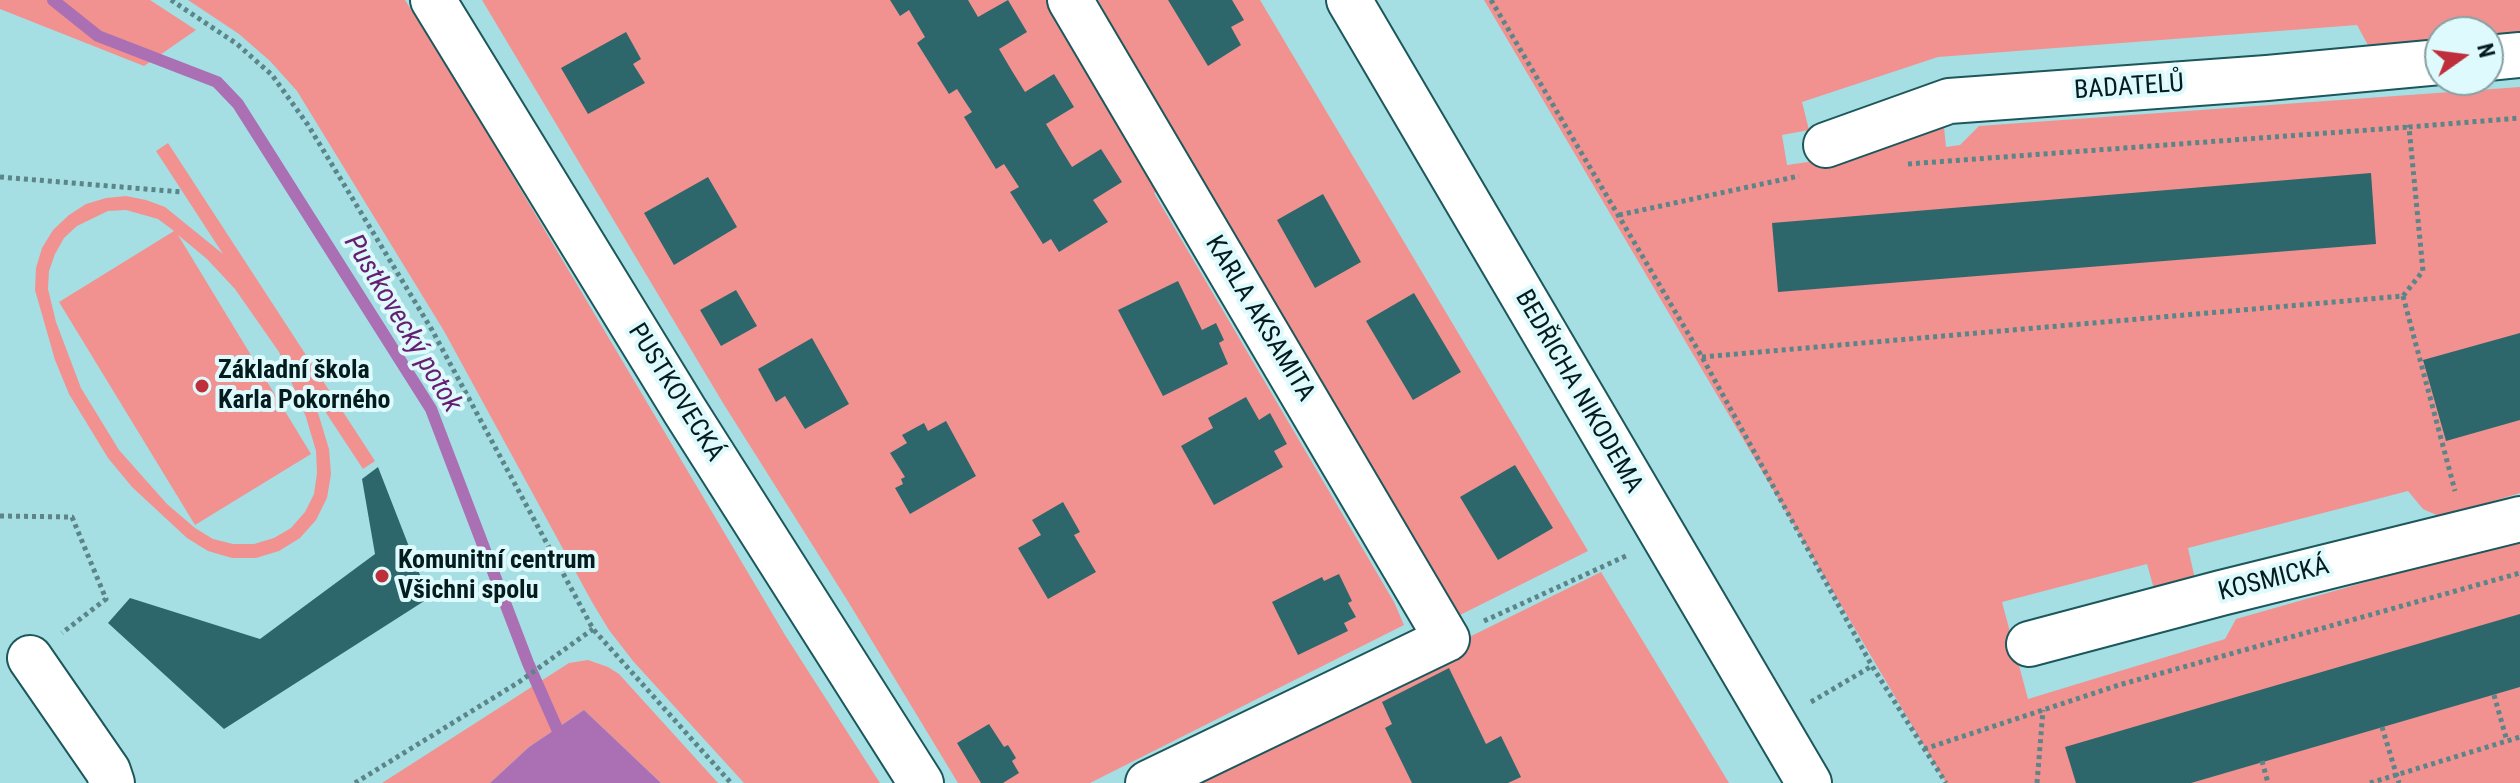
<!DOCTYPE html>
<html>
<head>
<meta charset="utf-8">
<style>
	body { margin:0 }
	#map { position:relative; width:2520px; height:783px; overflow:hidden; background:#a5dfe3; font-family:"Roboto Condensed",sans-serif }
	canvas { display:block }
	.north { position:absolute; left:2424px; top:16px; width:80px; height:80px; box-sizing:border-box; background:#defafc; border:2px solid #87a1a3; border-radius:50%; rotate:76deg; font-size:22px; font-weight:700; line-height:32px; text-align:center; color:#051c1e }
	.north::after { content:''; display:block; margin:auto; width:28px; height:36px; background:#bf2f3b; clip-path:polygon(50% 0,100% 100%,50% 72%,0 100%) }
</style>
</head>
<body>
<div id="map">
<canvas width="2520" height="783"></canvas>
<div class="north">N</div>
</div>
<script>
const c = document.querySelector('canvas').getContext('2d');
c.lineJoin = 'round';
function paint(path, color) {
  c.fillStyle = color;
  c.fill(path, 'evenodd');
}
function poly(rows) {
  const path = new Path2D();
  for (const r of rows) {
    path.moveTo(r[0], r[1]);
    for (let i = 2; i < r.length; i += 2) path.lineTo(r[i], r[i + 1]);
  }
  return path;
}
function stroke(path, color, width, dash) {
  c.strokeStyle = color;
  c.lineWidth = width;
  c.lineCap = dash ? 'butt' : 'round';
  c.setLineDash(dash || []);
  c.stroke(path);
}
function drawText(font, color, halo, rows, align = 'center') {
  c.font = font + ' "Roboto Condensed",sans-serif';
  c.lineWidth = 8;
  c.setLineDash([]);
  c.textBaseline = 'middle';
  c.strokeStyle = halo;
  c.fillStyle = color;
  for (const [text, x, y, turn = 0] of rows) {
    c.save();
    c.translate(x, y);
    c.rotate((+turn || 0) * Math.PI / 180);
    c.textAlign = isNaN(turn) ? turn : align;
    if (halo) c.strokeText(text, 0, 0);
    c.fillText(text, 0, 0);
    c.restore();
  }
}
const green = poly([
	[0,0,150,0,196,30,144,66,0,9],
	[188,0,405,0,461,89,785,635,880,783,744,783,633,661,609,630,592,602,444,331,297,91,270,61,239,34],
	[482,0,1058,0,1168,184,1154,193,1394,602,1404,625,1090,783,958,783,849,603,723,403],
	[1098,0,1260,0,1588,551,1456,617,1331,416],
	[1484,0,2520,0,2520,46,2488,48,2488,32,2440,32,2440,51,2369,47,2357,25,1938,57,1802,102,1809,130,1782,135,1787,165,1864,154,1944,127,1946,147,1960,145,1979,126,2520,87,2520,493,2441,517,2423,509,2408,491,2188,548,2195,579,2154,589,2147,564,2002,602,2028,699,2225,639,2236,619,2520,538,2520,783,1946,783],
	[168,143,375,461,363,469,311,390,329,449,331,474,327,498,316,520,300,538,279,551,256,558,232,558,208,551,187,538,132,487,108,458,69,394,55,360,35,290,36,268,42,248,53,230,69,215,86,204,106,198,126,196,146,200,165,207,223,254,156,151],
	[126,210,158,219,174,231,59,302,195,525,311,454,178,235,207,259,235,289,279,352,306,417,316,451,317,473,314,494,305,512,291,528,274,538,254,544,233,544,213,539,195,528,167,504,119,450,81,388,56,322,48,289,49,271,55,254,64,238,77,226,108,211],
	[1601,572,1729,783,1176,783,1220,760],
	[588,660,608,667,619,674,718,783,661,783,584,710,529,747,490,783,382,783,569,663]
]);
const water = poly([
	[584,710,661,783,490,783,529,747]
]);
const stream = poly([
	[53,0,98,36,217,82,238,104,431,409,528,663,562,740]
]);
const building = poly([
	[890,0,968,0,978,17,1008,0,1027,32,999,49,1012,71,1025,92,1054,74,1074,107,1046,124,1059,146,1072,167,1101,149,1122,182,1093,200,1108,222,1059,252,1051,239,1043,244,1010,192,1019,187,1004,164,996,169,964,117,972,112,964,100,957,89,949,94,917,43,925,37,909,10,900,16],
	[1168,0,1232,0,1244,20,1231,27,1241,45,1208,66],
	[626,32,641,59,633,64,645,83,588,114,561,68],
	[2371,173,2376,244,1778,292,1772,223],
	[708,177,737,227,674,265,644,213],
	[1323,194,1361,262,1315,288,1277,220],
	[1178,281,1202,330,1216,323,1224,340,1219,343,1228,364,1163,396,1118,310],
	[736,290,757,326,721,346,700,310],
	[1414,293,1461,372,1413,400,1366,321],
	[2520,333,2520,420,2446,441,2423,360],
	[812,338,849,404,805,429,785,396,776,402,758,369],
	[1246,397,1259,420,1270,413,1287,444,1274,451,1283,467,1214,505,1181,446,1213,428,1208,418],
	[946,421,976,476,910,514,895,488,903,484,901,479,905,477,890,453,907,443,902,435,924,423,928,431],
	[1515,465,1553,528,1498,560,1460,497],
	[378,467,429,598,224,729,108,623,130,598,260,639,375,554,362,479],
	[1063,502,1080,532,1074,535,1096,572,1048,599,1018,548,1041,535,1032,520],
	[1339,574,1352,601,1348,603,1356,617,1344,623,1348,631,1298,655,1272,602,1322,577,1324,581],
	[2520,614,2520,687,2191,783,2076,783,2065,747],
	[1449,668,1486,744,1501,736,1521,777,1508,783,1412,783,1385,728,1392,724,1382,702],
	[989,724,1004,747,1008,745,1016,758,1012,761,1019,773,1003,783,981,783,957,743]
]);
const path = poly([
	[171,0,237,44,272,75,308,125,432,330,593,629,731,783],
	[1491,0,1702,357,1872,666,1946,783],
	[1908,164,2409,127],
	[0,177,182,192],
	[1619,215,1799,176],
	[2403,296,2455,491],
	[1702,357,2403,296,2423,271,2409,127,2520,118],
	[0,516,72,517,106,599,62,633],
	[1484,621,1628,555],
	[2494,695,2507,741],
	[1811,702,1872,666],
	[2382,727,2399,783],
	[1924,749,2119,685,2520,573],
	[2262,761,2268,783],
	[355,783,519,682,593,629],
	[2037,783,2043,710],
	[2370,783,2520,737]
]);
const minor = poly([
	[433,0,685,411,921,783],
	[1070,0,1447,639,1148,783],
	[1349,0,1809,783],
	[2488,58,2520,55],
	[1826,145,1949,101,2267,78,2440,62],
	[2029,644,2221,593,2520,519],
	[30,658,108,771,112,783]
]);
const markers = [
	[202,386,8,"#bf2f3b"],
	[382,576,8,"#bf2f3b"]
];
const streetNames = [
	["BADATELŮ",2129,88,-4],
	["KARLA AKSAMITA",1259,319,59],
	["BEDŘICHA NIKODEMA",1578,392,60],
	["PUSTKOVECKÁ",675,393,58],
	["KOSMICKÁ",2274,580,-14]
];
const poiNames = [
	["Základní škola",218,371],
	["Karla Pokorného",218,401],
	["Komunitní centrum",398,561],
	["Všichni spolu",398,591]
];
const waterNames = [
	["Pustkovecký potok",402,324,59]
];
paint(green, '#f19290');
paint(water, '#aa70b3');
stroke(stream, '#aa70b3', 12);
paint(building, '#2e676b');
stroke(minor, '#1c575b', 48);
stroke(path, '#5b8588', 5, [4, 4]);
stroke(minor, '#fff', 44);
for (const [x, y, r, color] of markers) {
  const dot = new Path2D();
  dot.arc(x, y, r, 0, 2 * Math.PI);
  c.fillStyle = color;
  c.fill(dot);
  stroke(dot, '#defafc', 3);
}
drawText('26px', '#051c1e', '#defafc', streetNames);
drawText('bold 26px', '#051c1e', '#defafc', poiNames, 'left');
drawText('italic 28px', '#651e70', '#defafc', waterNames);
</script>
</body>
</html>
